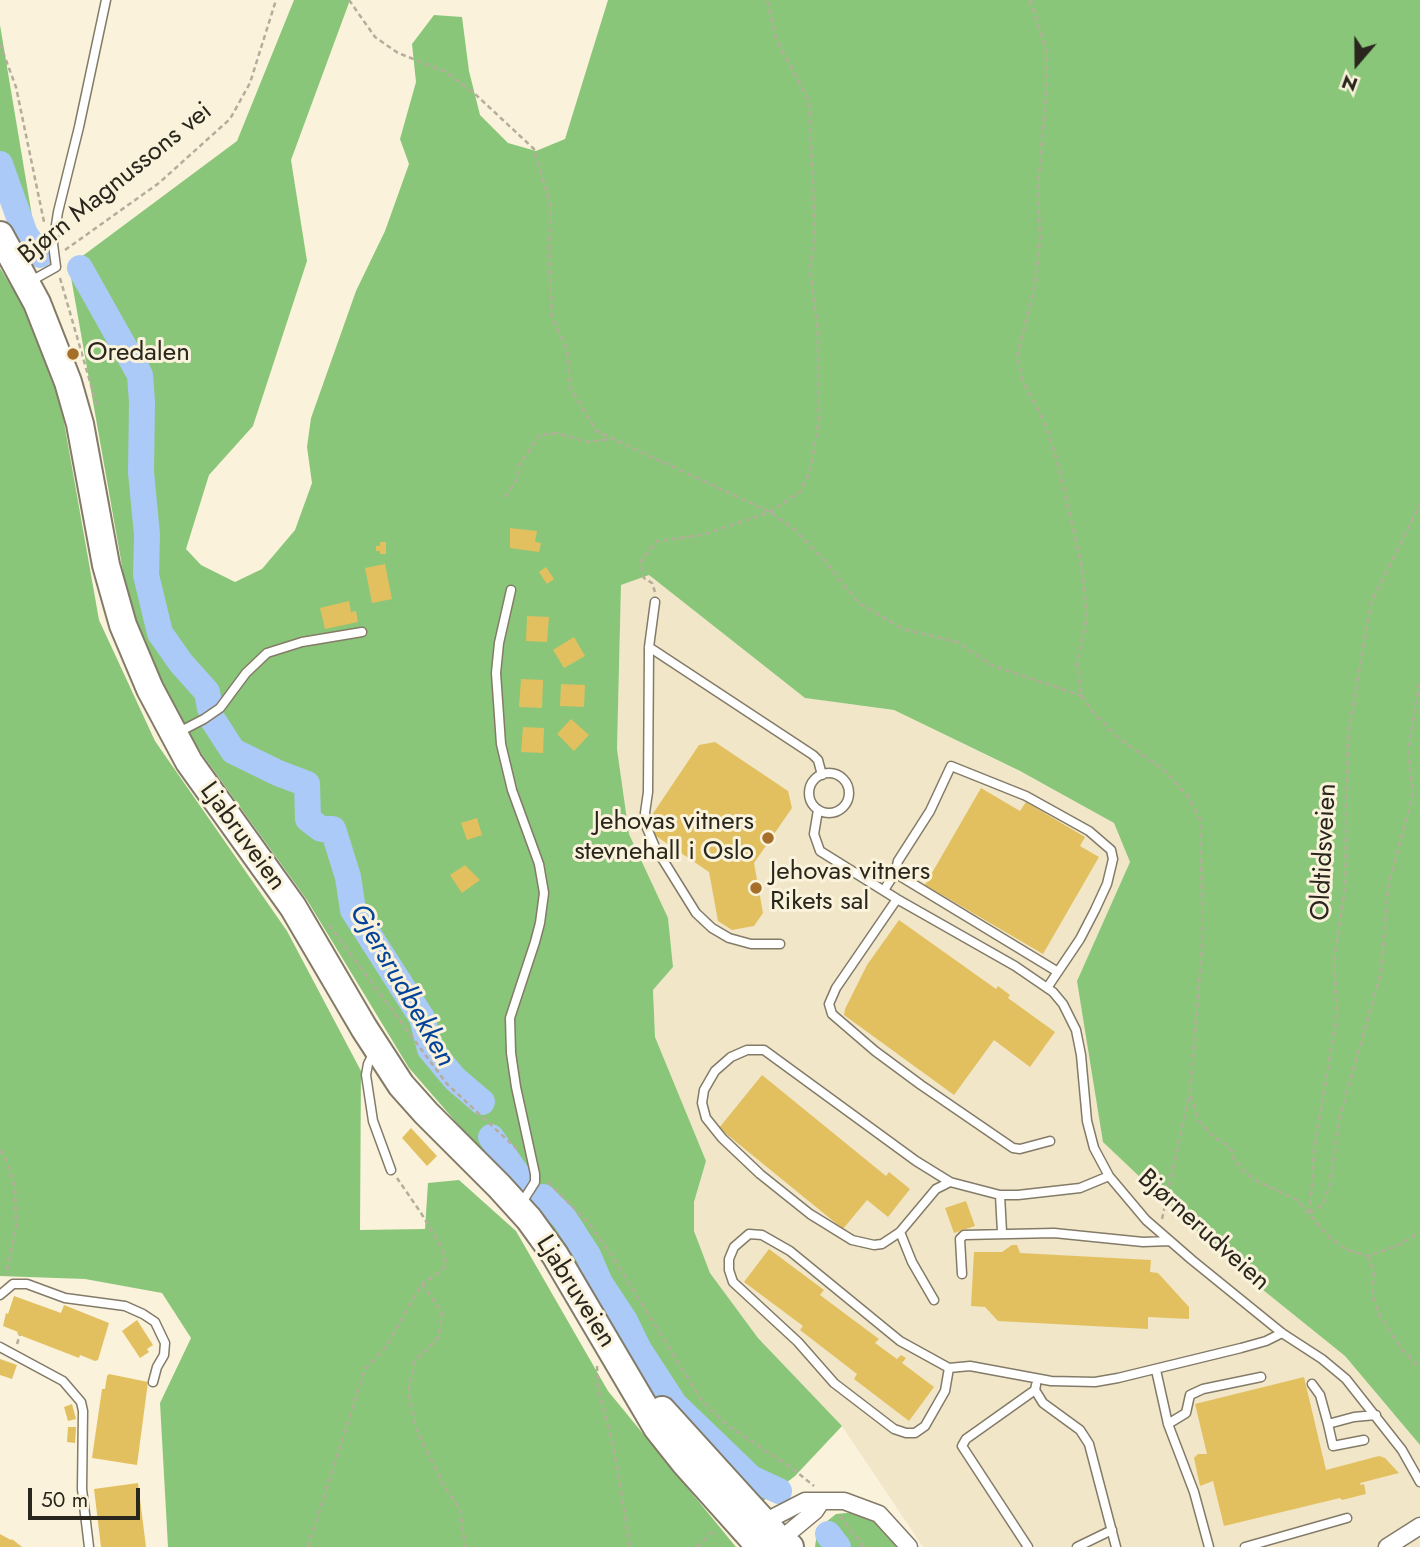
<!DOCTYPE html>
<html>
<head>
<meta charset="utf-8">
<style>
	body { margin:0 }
	#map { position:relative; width:1420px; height:1547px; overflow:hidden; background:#faf2db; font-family:Jost,sans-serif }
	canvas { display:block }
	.north { position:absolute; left:1322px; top:28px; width:70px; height:70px; -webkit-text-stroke:5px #faf2db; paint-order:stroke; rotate:200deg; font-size:19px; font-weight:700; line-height:28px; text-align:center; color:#29261d }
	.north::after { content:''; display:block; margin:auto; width:24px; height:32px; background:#29261d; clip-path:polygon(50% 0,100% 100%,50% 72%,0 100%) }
	.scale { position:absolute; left:28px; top:1488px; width:112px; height:32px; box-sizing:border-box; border:4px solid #29261d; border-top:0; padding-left:9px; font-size:21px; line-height:24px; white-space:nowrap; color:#29261d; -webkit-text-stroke:5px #faf2db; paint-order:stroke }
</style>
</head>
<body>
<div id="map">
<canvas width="1420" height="1547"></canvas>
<div class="north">N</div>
<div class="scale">50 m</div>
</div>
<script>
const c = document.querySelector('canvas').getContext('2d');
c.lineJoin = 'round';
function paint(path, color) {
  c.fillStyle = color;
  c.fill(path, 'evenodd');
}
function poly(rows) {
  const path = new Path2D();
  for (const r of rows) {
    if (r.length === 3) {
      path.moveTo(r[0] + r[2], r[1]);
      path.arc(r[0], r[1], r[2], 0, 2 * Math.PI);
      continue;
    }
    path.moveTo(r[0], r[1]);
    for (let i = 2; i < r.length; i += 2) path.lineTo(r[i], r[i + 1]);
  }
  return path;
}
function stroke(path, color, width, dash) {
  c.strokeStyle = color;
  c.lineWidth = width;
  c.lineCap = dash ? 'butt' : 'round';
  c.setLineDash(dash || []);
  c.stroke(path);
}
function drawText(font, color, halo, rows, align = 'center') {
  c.font = font + ' Jost,sans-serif';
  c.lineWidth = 6;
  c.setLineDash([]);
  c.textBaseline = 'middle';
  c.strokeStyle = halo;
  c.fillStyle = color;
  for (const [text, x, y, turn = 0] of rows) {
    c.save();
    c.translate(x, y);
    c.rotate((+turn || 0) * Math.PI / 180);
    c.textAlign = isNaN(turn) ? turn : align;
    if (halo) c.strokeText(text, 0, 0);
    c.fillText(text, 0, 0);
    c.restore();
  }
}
const built = poly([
	[649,575,805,698,894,710,1025,774,1114,823,1130,862,1077,981,1237,1269,1345,1356,1420,1445,1420,1547,923,1547,842,1426,758,1338,710,1273,694,1231,694,1202,706,1161,655,1037,653,990,673,967,668,919,629,834,617,749,621,585]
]);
const forest = poly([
	[294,0,350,0,291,160,307,261,253,426,209,475,186,549,201,565,235,582,262,569,295,530,312,483,307,447,311,418,356,291,385,231,409,164,400,139,416,82,412,44,434,15,462,17,469,71,480,115,508,143,536,151,565,139,608,0,1420,0,1420,1445,1345,1356,1237,1269,1103,1142,1077,981,1130,862,1114,823,1020,771,894,710,805,698,649,575,621,585,617,749,629,834,668,918,673,967,653,990,655,1037,706,1161,694,1202,694,1231,710,1273,758,1338,842,1426,795,1476,758,1505,696,1435,633,1370,482,1152,409,1068,307,900,194,743,151,669,125,583,69,266,237,141],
	[0,25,36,240,0,181],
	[0,268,25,309,61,405,99,620,155,741,287,931,361,1071,360,1230,425,1229,428,1183,459,1180,516,1231,608,1391,736,1547,168,1547,160,1403,191,1338,162,1293,85,1279,0,1276],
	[856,1512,873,1521,897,1547,815,1547,817,1532,826,1522,836,1514]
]);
const river = poly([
	[0,164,25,234,40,255],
	[80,268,140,375,142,402,141,472,147,535,146,575,160,633,181,663,207,692,210,708],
	[213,720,233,751,278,773,307,784,308,819,321,829,333,829,348,877,353,910,422,1018,430,1049,455,1079,482,1102],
	[491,1137,525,1185],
	[543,1197,564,1218,588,1255,600,1283,625,1321,638,1348,675,1405,751,1478,779,1491],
	[828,1534,838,1547]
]);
const building = poly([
	[510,528,537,531,535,542,541,543,539,552,510,548],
	[380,542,386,542,386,554,380,554,380,551,376,551,376,546,380,546],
	[385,564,392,599,372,603,365,568],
	[546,567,554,579,547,584,539,572],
	[349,601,351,612,356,611,358,622,325,629,320,608],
	[527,616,549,617,547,642,526,641],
	[574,637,585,656,564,668,553,650],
	[521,679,543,680,542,708,519,707],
	[561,684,585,685,584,707,560,706],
	[571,719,589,735,574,751,557,734],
	[523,727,544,728,543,753,521,752],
	[715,742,788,791,792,808,754,863,763,913,754,926,732,930,718,921,709,872,653,834,650,818,699,745],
	[981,788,1020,811,1026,802,1085,837,1080,846,1099,857,1043,954,925,885],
	[477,818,482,835,467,840,461,823],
	[465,865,480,880,462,893,450,875],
	[899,920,996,989,998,986,1010,995,1008,998,1055,1032,1030,1067,994,1040,954,1095,844,1015,845,1009,867,965],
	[762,1075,886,1176,889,1172,910,1189,888,1217,867,1200,843,1229,719,1128],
	[411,1128,437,1156,427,1166,402,1138],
	[966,1201,975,1226,954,1233,945,1208],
	[1012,1245,1017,1245,1020,1253,1151,1260,1150,1272,1158,1273,1189,1307,1189,1319,1148,1317,1148,1329,998,1321,985,1307,971,1306,974,1252,1002,1252],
	[769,1249,824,1290,820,1295,879,1339,875,1343,897,1359,901,1355,906,1358,902,1363,934,1387,909,1421,854,1379,857,1374,800,1330,803,1326,744,1282],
	[14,1296,61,1313,64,1305,109,1323,98,1360,95,1361,80,1355,79,1358,17,1334,18,1332,3,1326,6,1313,8,1314],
	[137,1320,153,1345,147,1349,149,1352,140,1358,122,1331],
	[0,1359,17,1365,12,1379,0,1375],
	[109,1374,148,1382,137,1465,92,1458,102,1389,105,1389,107,1376],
	[1304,1377,1326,1470,1379,1456,1385,1458,1399,1473,1360,1483,1361,1485,1364,1484,1366,1494,1342,1500,1340,1498,1224,1526,1213,1481,1200,1486,1194,1458,1198,1454,1207,1454,1195,1404],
	[72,1404,76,1419,68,1421,64,1407],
	[68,1427,76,1427,75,1443,67,1442],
	[138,1483,146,1547,101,1547,94,1489],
	[0,1534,11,1540,12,1539,22,1547,0,1547]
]);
const path = poly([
	[349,0,375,37,398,53,444,71,474,93,534,149,551,207,549,256,552,317,567,349,570,387,596,431,770,512,794,529,823,559,859,603,903,629,957,642,993,666,1082,696],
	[1030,0,1047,52,1046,94,1038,188,1040,240,1035,285,1017,356,1023,382,1044,421,1058,464,1081,563,1087,616,1077,664,1082,696,1092,711,1119,739,1163,769,1188,796,1200,819,1203,934,1190,1093,1199,1121,1214,1137,1226,1144,1232,1151,1231,1155,1244,1171,1253,1179,1297,1200,1329,1237,1345,1249,1368,1256,1397,1246,1420,1232],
	[0,44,16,87,44,222],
	[65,250,159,183,230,119,250,83,276,0],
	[60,278,97,406],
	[505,497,518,478,519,465,540,435,556,433,588,442,610,439],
	[655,592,652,583,644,578,641,561,657,541,702,535,770,512,800,492,810,471,819,420,818,333,810,268,815,237,809,101,777,41,767,0],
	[329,925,447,1084,517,1149],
	[0,1150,7,1161,15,1188,16,1227,6,1275],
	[548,1182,588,1222,609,1251,702,1401,727,1425,793,1469,814,1486],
	[1310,1213,1314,1150,1337,1015,1334,960,1345,888,1348,735,1371,603,1420,504],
	[1310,1213,1323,1204,1330,1185,1339,1120,1381,972,1388,886,1413,795,1408,751,1420,680],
	[1162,1219,1189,1095],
	[1368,1256,1374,1272,1372,1294,1379,1314,1402,1350,1420,1368],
	[422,1284,442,1312,439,1337,415,1361,408,1392,417,1431,444,1486,460,1509,465,1547],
	[17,1344,20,1335],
	[597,1366,598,1387,615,1454,630,1547],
	[840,1516,864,1547],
	[308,1547,365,1369,385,1348,422,1284,441,1271,446,1264,442,1248,421,1213,397,1178],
	[697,1547,715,1529]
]);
const lane = poly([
	[31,281,56,267,53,244,58,212,79,127,106,0],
	[511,590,499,643,496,673,501,744,512,790,539,864,544,893,540,923,535,942,510,1018,511,1053,516,1087,535,1174,535,1182,521,1204],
	[655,602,649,647,648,792,645,813,647,828,655,847,696,913,712,928,729,938,751,944,780,944],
	[649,647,813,755,818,760,822,775],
	[179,732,204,719,220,708,246,673,267,653,302,642,362,632],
	[829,793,20],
	[818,810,814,834,820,851,897,899,1015,966,1053,992,1063,1004,1076,1030,1081,1055,1087,1121,1094,1148,1109,1176,1146,1220,1192,1260,1282,1333,1322,1359,1346,1379,1402,1450,1420,1482],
	[895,873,1058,972],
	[884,890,895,873,898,861,930,811,951,766,1026,796,1089,831,1111,850,1113,859,1107,884,1095,910,1080,939,1047,988],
	[897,899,836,988,829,1004,832,1014,875,1051,921,1085,1013,1148,1020,1149,1050,1141],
	[374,1052,368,1064,366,1075,373,1121,391,1170],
	[950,1182,936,1189,900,1232,882,1244,874,1245,852,1240,810,1214,760,1174,722,1138,706,1118,702,1103,704,1090,715,1071,731,1057,747,1050,764,1050,916,1161,950,1182,1000,1195,1018,1195,1080,1188,1109,1176],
	[1000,1195,1002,1232],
	[900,1232,912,1262,934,1300],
	[962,1274,960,1239,964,1235,1054,1233,1143,1242,1170,1241],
	[0,1295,13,1284,27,1284,65,1298,125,1306,143,1314,155,1322,165,1343,164,1355,157,1367,153,1382],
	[0,1347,63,1381,81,1402,83,1411,82,1489,89,1547],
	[949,1368,945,1391,925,1426,915,1433,906,1433,894,1429,834,1383,798,1342,733,1282,729,1270,729,1259,734,1247,749,1234,762,1235,790,1251,900,1341,949,1368,970,1366,1051,1381,1095,1382,1118,1378,1241,1348,1266,1341,1282,1333],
	[1156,1370,1168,1424,1194,1492,1209,1547],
	[1312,1384,1320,1395,1328,1424,1354,1417,1376,1415],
	[1036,1385,1035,1390,1043,1403,1080,1430,1089,1444,1116,1547],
	[1168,1424,1186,1413,1190,1395,1203,1389,1261,1377],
	[1328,1424,1333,1446,1364,1440],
	[1028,1547,962,1446,966,1439,1035,1390],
	[1077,1547,1112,1530],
	[1245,1547,1347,1518]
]);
const street = poly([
	[763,1531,770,1519,805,1501,844,1501,879,1514,909,1547],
	[772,1542,780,1540,815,1511,821,1502],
	[1387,1547,1420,1526]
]);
const primary = poly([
	[0,235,37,303,68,382,80,424,106,565,123,625,150,689,189,762,293,907,364,1028,401,1085,426,1113,499,1186,529,1219,555,1255,657,1428,684,1462,760,1547],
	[662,1410,780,1540,790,1547]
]);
const markers = [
	[73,354,7,"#a56f2a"],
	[768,838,7,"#a56f2a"],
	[756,888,7,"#a56f2a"]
];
const streetNames = [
	["Bjørn Magnussons vei",116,184,-39],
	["Ljabruveien",242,837,54],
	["Oldtidsveien",1325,852,-87],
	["Bjørnerudveien",1203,1231,42],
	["Ljabruveien",575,1292,58]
];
const poiNames = [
	["Oredalen",87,354],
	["Jehovas vitners",754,823,"right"],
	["stevnehall i Oslo",754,853,"right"],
	["Jehovas vitners",770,873],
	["Rikets sal",770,903]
];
const waterNames = [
	["Gjersrudbekken",401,986,60]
];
paint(built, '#f1e6c8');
paint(forest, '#8ac679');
stroke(river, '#abcaf8', 26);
paint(building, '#e3c05f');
stroke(lane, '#837b68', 11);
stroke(street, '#837b68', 19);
stroke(primary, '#837b68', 30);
stroke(path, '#b4ad9b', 2.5, [5, 3.5]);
stroke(lane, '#fff', 8);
stroke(street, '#fff', 16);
stroke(primary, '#fff', 26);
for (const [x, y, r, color] of markers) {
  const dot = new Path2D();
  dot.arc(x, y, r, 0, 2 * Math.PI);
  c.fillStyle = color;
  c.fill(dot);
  stroke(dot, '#faf2db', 2.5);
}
drawText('26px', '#29261d', '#faf2db', streetNames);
drawText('26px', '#29261d', '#faf2db', poiNames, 'left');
drawText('italic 28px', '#04439a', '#faf2db', waterNames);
</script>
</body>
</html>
